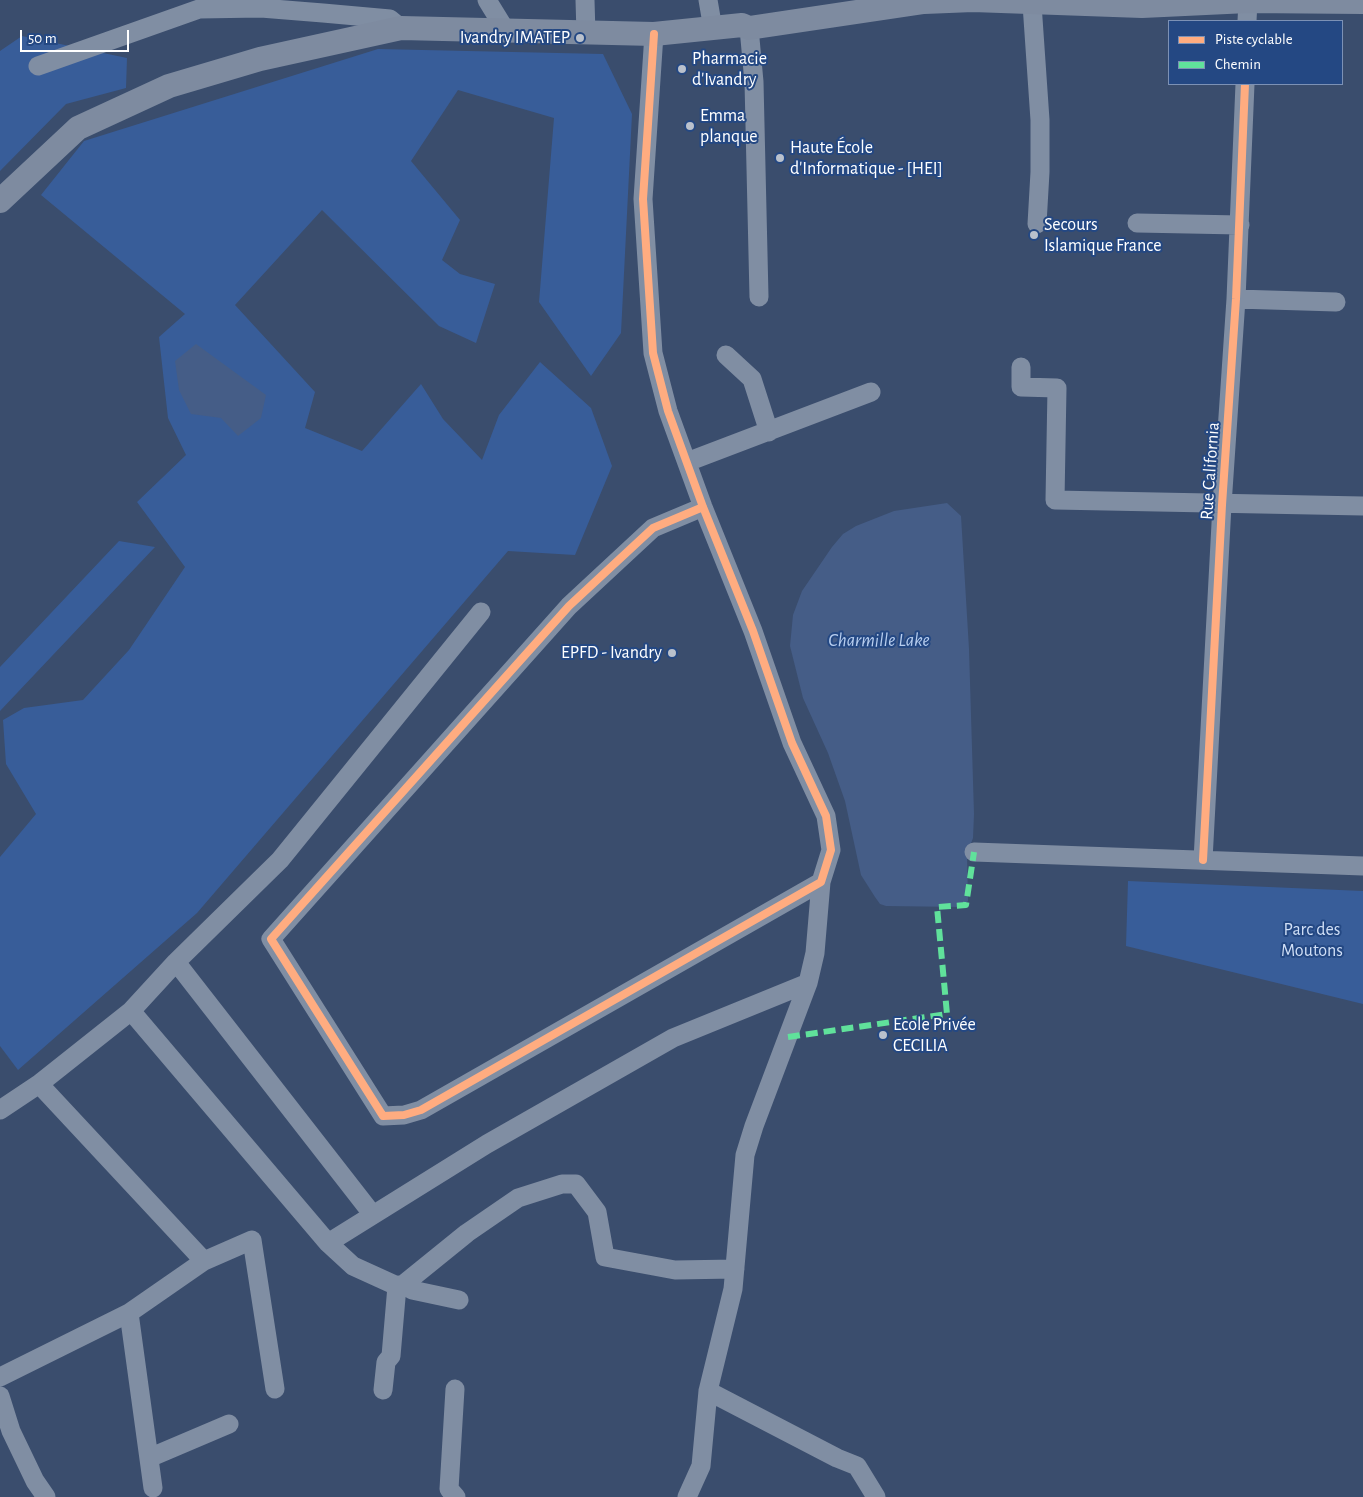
<!DOCTYPE html>
<html>
<head>
<meta charset="utf-8">
<style>
	body { margin:0 }
	#map { position:relative; width:1363px; height:1497px; overflow:hidden; background:#3a4d6d; font-family:"Alegreya Sans",sans-serif }
	canvas { display:block }
	.legend { position:absolute; left:1168px; top:20px; width:175px; height:65px; box-sizing:border-box; background:#244883; border:1px solid #7c91b5; margin:0; padding:6px 9px; list-style:none; font-size:15px; color:#fff }
	.legend li { display:flex; align-items:center; gap:10px; height:25px }
	.legend b { width:25px; border:1px solid #7c91b5 }
	.scale { position:absolute; left:20px; top:30px; width:109px; height:22px; box-sizing:border-box; border:2px solid #fff; border-top:0; padding-left:6px; font-size:15px; line-height:18px; white-space:nowrap; color:#fff; -webkit-text-stroke:4px #244883; paint-order:stroke }
</style>
</head>
<body>
<div id="map">
<canvas width="1363" height="1497"></canvas>
<ul class="legend">
<li><b style="height:6px;background:#ffac80"></b>Piste cyclable</li>
<li><b style="height:6px;background:#60e19b"></b>Chemin</li>
</ul>
<div class="scale">50 m</div>
</div>
<script>
const c = document.querySelector('canvas').getContext('2d');
c.lineJoin = 'round';
function paint(path, color) {
  c.fillStyle = color;
  c.fill(path, 'evenodd');
}
function poly(rows) {
  const path = new Path2D();
  for (const r of rows) {
    path.moveTo(r[0], r[1]);
    for (let i = 2; i < r.length; i += 2) path.lineTo(r[i], r[i + 1]);
  }
  return path;
}
function stroke(path, color, width, dash) {
  c.strokeStyle = color;
  c.lineWidth = width;
  c.lineCap = dash ? 'butt' : 'round';
  c.setLineDash(dash || []);
  c.stroke(path);
}
function drawText(font, color, halo, rows, align = 'center') {
  c.font = font + ' "Alegreya Sans",sans-serif';
  c.lineWidth = 4;
  c.setLineDash([]);
  c.textBaseline = 'middle';
  c.strokeStyle = halo;
  c.fillStyle = color;
  for (const [text, x, y, turn = 0] of rows) {
    c.save();
    c.translate(x, y);
    c.rotate((+turn || 0) * Math.PI / 180);
    c.textAlign = isNaN(turn) ? turn : align;
    if (halo) c.strokeText(text, 0, 0);
    c.fillText(text, 0, 0);
    c.restore();
  }
}
const green = poly([
	[22,36,127,58,126,88,66,104,0,171,0,51],
	[378,49,603,54,632,114,621,333,591,376,539,302,554,118,458,90,411,161,460,220,442,260,460,274,495,284,476,343,439,326,322,210,235,305,315,392,305,428,362,451,421,384,443,419,482,460,499,415,540,362,591,408,612,466,575,555,508,551,197,913,18,1070,0,1046,0,857,36,814,6,764,3,720,24,708,83,700,129,650,185,567,137,502,186,455,168,418,159,337,185,314,41,195,84,141],
	[119,541,155,547,0,711,0,667],
	[1128,881,1363,891,1363,1004,1126,946]
]);
const water = poly([
	[196,344,266,395,261,418,238,436,221,418,191,414,179,390,175,361],
	[947,503,961,516,969,649,974,814,973,838,967,854,968,901,961,907,886,906,880,904,875,897,861,875,845,801,828,753,803,698,790,646,793,615,802,591,832,547,843,534,856,526,894,511]
]);
const minor = poly([
	[487,0,506,31],
	[585,0,586,34],
	[708,0,713,29],
	[1032,4,1040,120,1040,172,1037,224],
	[1247,21,1248,1],
	[749,28,754,82,759,297],
	[654,34,643,199,653,353,668,411,703,507,753,631,792,743,826,816,831,850,821,882,421,1110,404,1115,383,1116,271,939,569,606,653,528,703,507],
	[38,66,199,9,261,8,323,13,390,19,401,28],
	[1137,223,1240,225],
	[1236,299,1336,302],
	[726,355,752,379,769,432],
	[1021,367,1021,387,1057,388,1055,500,1363,506],
	[687,462,871,392],
	[974,852,1363,866],
	[1203,860,1222,505,1236,299,1245,84],
	[176,962,373,1215],
	[131,1011,328,1243,353,1266,397,1286,404,1284,467,1233,518,1198,562,1184,576,1184,597,1212,605,1257,675,1270,735,1269],
	[39,1084,204,1261],
	[0,1110,39,1084,131,1011,176,962,280,860,481,612],
	[328,1243,487,1144,673,1038,808,983],
	[404,1284,412,1290,459,1300],
	[129,1313,153,1488],
	[0,1377,129,1313,204,1261,252,1240,275,1389],
	[455,1389,449,1489,456,1497],
	[383,1390,386,1362,391,1356,397,1286],
	[708,1391,837,1458,857,1466,876,1497],
	[0,1396,11,1431,35,1481,46,1497],
	[149,1458,229,1424],
	[687,1497,701,1466,708,1391,733,1289,745,1155,754,1126,808,983,815,953,821,882]
]);
const major = poly([
	[0,201,78,128,169,86,260,59,401,28,654,34,742,25,749,28,924,2,973,0,1142,6,1248,1,1363,2]
]);
const quiet = poly([
	[788,1037,947,1014,937,907,966,905,974,852]
]);
const cycleway = poly([
	[654,34,643,199,653,353,668,411,703,507,753,631,792,743,826,816,831,850,821,882,421,1110,404,1115,383,1116,271,939,569,606,653,528,703,507],
	[1203,860,1222,505,1236,299,1245,84]
]);
const markers = [
	[580,38,5,"#bac1cc"],
	[682,69,5,"#bac1cc"],
	[690,126,5,"#bac1cc"],
	[780,158,5,"#bac1cc"],
	[1034,235,5,"#bac1cc"],
	[672,653,5,"#bac1cc"],
	[883,1035,5,"#bac1cc"]
];
const poiNames = [
	["Ivandry IMATEP",570,38,"right"],
	["Pharmacie",692,59],
	["d'Ivandry",692,80],
	["Emma",700,116],
	["planque",700,137],
	["Haute École",790,148],
	["d'Informatique - [HEI]",790,169],
	["Secours",1044,225],
	["Islamique France",1044,246],
	["EPFD - Ivandry",662,653,"right"],
	["Ecole Privée",893,1025],
	["CECILIA",893,1046]
];
const streetNames = [
	["Rue California",1210,471,-86]
];
const parkNames = [
	["Parc des",1312,930],
	["Moutons",1312,951]
];
const waterNames = [
	["Charmille Lake",879,640]
];
paint(green, '#385d99');
paint(water, '#455d87');
stroke(minor, '#808ea3', 19);
stroke(major, '#7e8ba0', 24);
stroke(quiet, '#60e19b', 6, [12, 6]);
stroke(cycleway, '#ffac80', 8);
for (const [x, y, r, color] of markers) {
  const dot = new Path2D();
  dot.arc(x, y, r, 0, 2 * Math.PI);
  c.fillStyle = color;
  c.fill(dot);
  stroke(dot, '#244883', 2);
}
drawText('18px', '#fff', '#244883', poiNames, 'left');
drawText('18px', '#fff', '#244883', streetNames);
drawText('18px', '#d0dff6', '#244883', parkNames);
drawText('italic 19px', '#b8ceef', '#244883', waterNames);
</script>
</body>
</html>
